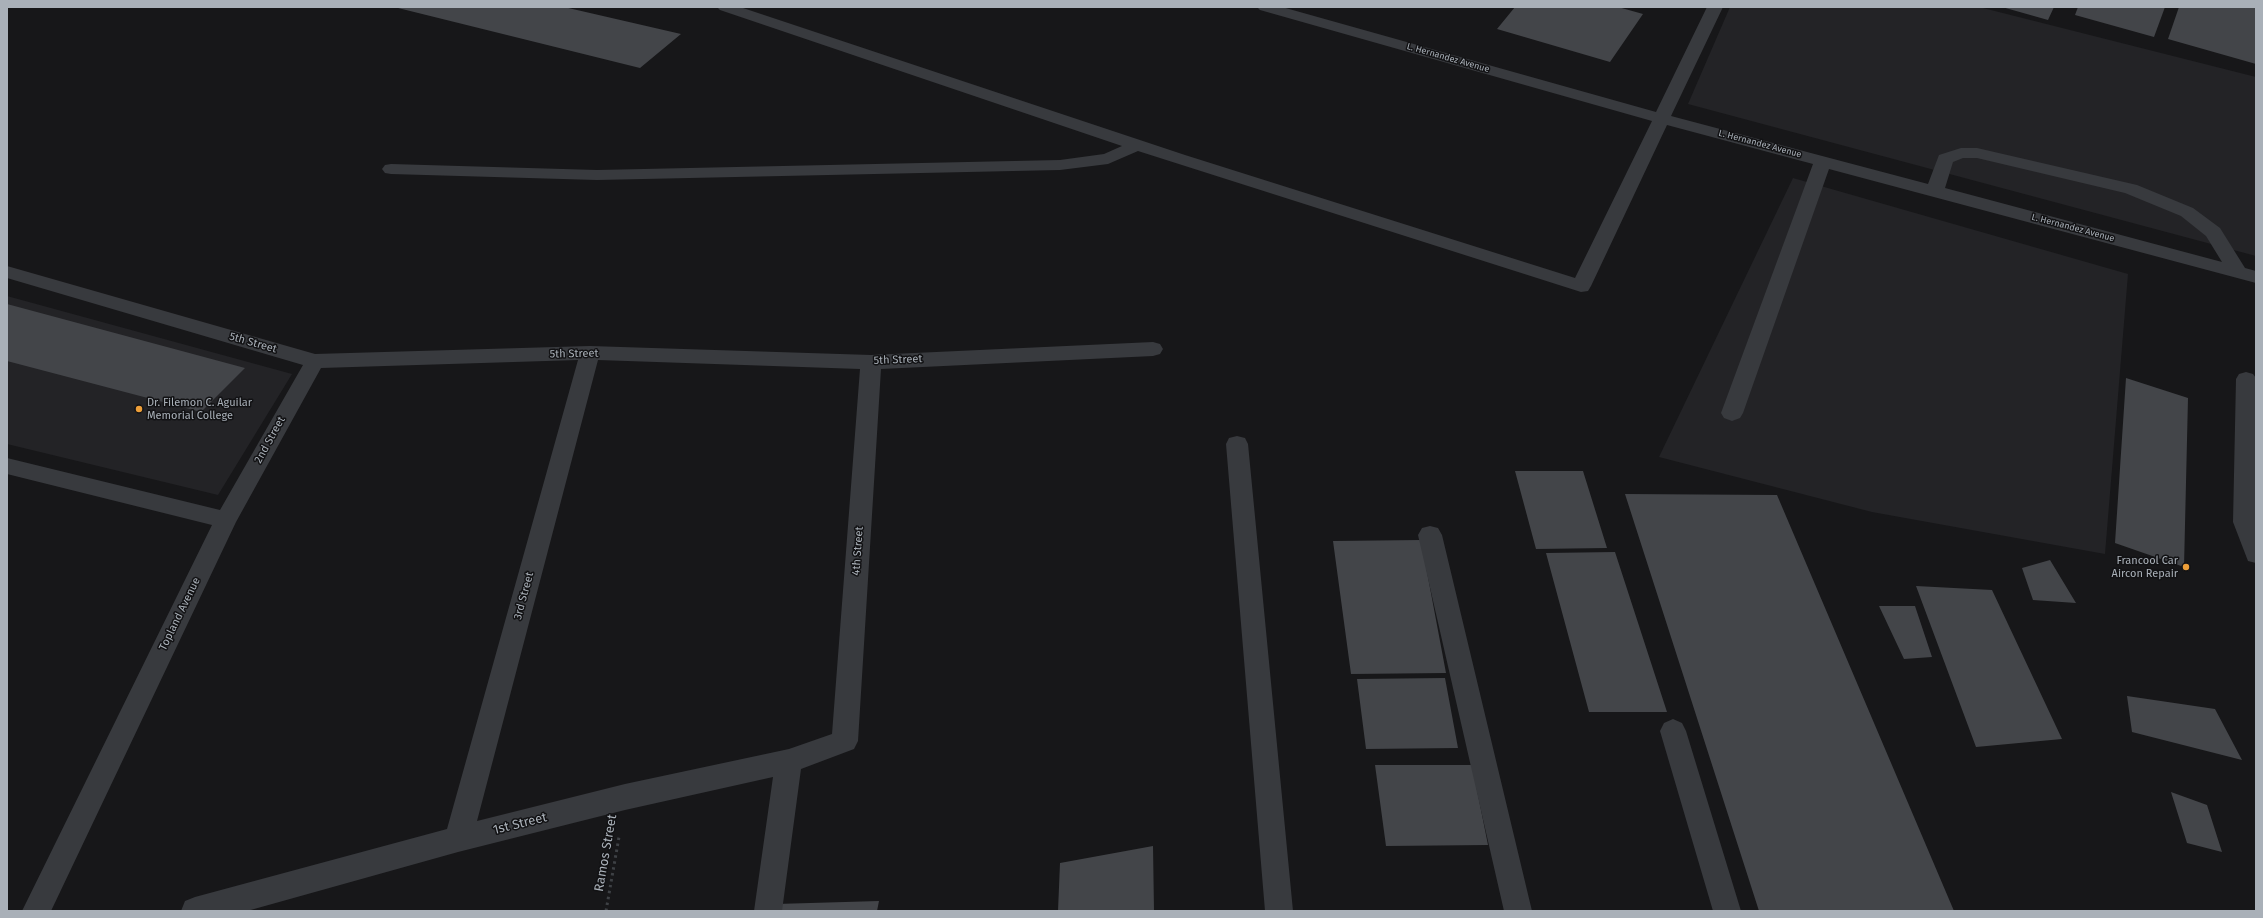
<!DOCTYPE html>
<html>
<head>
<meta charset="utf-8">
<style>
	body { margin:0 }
	#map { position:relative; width:2263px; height:918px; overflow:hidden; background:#171719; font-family:"Fira Sans",sans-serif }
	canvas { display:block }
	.frame { position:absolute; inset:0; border:8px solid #a9b0b8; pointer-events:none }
</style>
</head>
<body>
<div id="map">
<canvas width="2263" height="918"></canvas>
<div class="frame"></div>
</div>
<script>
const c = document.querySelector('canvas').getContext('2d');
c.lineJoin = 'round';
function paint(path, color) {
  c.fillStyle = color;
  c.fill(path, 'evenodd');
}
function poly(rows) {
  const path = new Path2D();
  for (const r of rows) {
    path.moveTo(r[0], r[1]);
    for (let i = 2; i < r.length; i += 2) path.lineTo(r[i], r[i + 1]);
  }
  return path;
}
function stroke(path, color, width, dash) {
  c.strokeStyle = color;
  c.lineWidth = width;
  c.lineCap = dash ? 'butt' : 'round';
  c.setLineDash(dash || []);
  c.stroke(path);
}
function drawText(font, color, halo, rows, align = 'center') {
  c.font = font + ' "Fira Sans",sans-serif';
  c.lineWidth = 3;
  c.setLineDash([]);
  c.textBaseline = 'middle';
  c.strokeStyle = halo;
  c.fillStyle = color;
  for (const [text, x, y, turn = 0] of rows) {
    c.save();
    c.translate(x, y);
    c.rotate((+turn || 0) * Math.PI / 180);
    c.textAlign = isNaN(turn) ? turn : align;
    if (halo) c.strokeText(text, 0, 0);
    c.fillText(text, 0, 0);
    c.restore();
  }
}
const built = poly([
	[1730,7,1979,7,2256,77,2256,256,1688,104],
	[1793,178,2128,274,2105,554,1872,512,1659,457],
	[7,296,292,374,218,495,7,444]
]);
const building = poly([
	[394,7,564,7,681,34,640,68],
	[1515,7,1618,7,1643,14,1610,62,1497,29],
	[2002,7,2054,7,2048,20],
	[2078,7,2165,7,2154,37,2075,15],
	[2179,7,2256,7,2256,64,2168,39],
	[7,304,245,368,201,412,7,361],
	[2126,378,2188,398,2184,567,2115,543],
	[1515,471,1583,471,1607,548,1536,549],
	[1625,494,1777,495,1954,911,1759,911],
	[1421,540,1446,673,1351,674,1333,541],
	[1615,552,1667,712,1589,712,1546,553],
	[2050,560,2076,603,2033,600,2022,568],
	[1916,586,1992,590,2062,739,1976,747],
	[1879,606,1915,606,1932,657,1904,659],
	[1445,678,1458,748,1366,749,1357,679],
	[2127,696,2215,709,2242,760,2132,732],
	[1375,765,1472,765,1488,845,1386,846],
	[2171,792,2207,805,2222,852,2187,843],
	[1153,846,1154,911,1058,911,1060,863],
	[879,901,877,911,775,911,776,904]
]);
const path = poly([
	[606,911,619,837]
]);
const minor = poly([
	[717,7,740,7,1185,155,1575,278,1652,121,1260,10,1257,7,1282,7,1656,112,1707,7,1723,7,1671,116,1928,184,1939,155,1961,148,1977,148,2137,185,2193,208,2220,228,2245,268,2256,271,2256,283,1829,169,1743,413,1740,418,1732,421,1724,418,1721,413,1813,164,1667,125,1591,286,1588,291,1581,292,1138,151,1108,164,1060,170,597,180,391,174,385,173,382,169,385,165,391,164,597,170,1060,160,1104,154,1122,146,720,10,717,7],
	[1963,158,1977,158,2125,193,2181,216,2206,236,2222,262,1945,188,1953,162,1963,158],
	[7,266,315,354,590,346,871,355,1153,342,1160,344,1163,349,1160,354,1153,356,881,369,858,741,854,749,801,769,782,911,754,911,773,777,625,810,458,852,247,911,181,911,185,901,195,897,447,829,578,360,321,368,236,522,51,911,22,911,212,525,7,474,7,458,220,510,303,365,7,278,7,266],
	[598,360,860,369,832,734,789,749,625,784,477,821,598,360],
	[2246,372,2253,374,2256,378,2256,563,2248,561,2233,522,2236,379,2239,374,2246,372],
	[1237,436,1245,438,1248,444,1293,911,1265,911,1226,444,1229,438,1237,436],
	[1430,526,1438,528,1442,535,1532,911,1504,911,1418,535,1422,528,1430,526],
	[1673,719,1682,723,1686,731,1741,911,1713,911,1660,731,1664,723,1673,719]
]);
const markers = [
	[139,409,4,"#ee9f39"],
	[2186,567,4,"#ee9f39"]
];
const farStreetnames = [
	["L. Hernandez Avenue",1448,58,16],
	["L. Hernandez Avenue",1760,144,15],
	["L. Hernandez Avenue",2073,228,15]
];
const streetNames = [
	["5th Street",253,343,16],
	["5th Street",574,354,-1],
	["5th Street",898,360,-2],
	["2nd Street",270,440,-61],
	["4th Street",858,551,-86],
	["3rd Street",524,596,-75],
	["Topland Avenue",180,614,-64]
];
const poiNames = [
	["Dr. Filemon C. Aguilar",147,403],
	["Memorial College",147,416],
	["Francool Car",2178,561,"right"],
	["Aircon Repair",2178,574,"right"]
];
const nearStreetnames = [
	["1st Street",520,824,-14],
	["Ramos Street",606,853,-80]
];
paint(built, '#232326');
paint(building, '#434549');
stroke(path, '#3e4145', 3, [2.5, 3.5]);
paint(minor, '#383a3e');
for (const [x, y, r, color] of markers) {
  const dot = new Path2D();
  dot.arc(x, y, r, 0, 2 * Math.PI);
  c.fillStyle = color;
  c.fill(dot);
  stroke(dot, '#121214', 1.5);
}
drawText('9px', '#a9b0b8', '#121214', farStreetnames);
drawText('11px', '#a9b0b8', '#121214', streetNames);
drawText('11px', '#a9b0b8', '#121214', poiNames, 'left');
drawText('13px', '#a9b0b8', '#121214', nearStreetnames);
</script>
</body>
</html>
